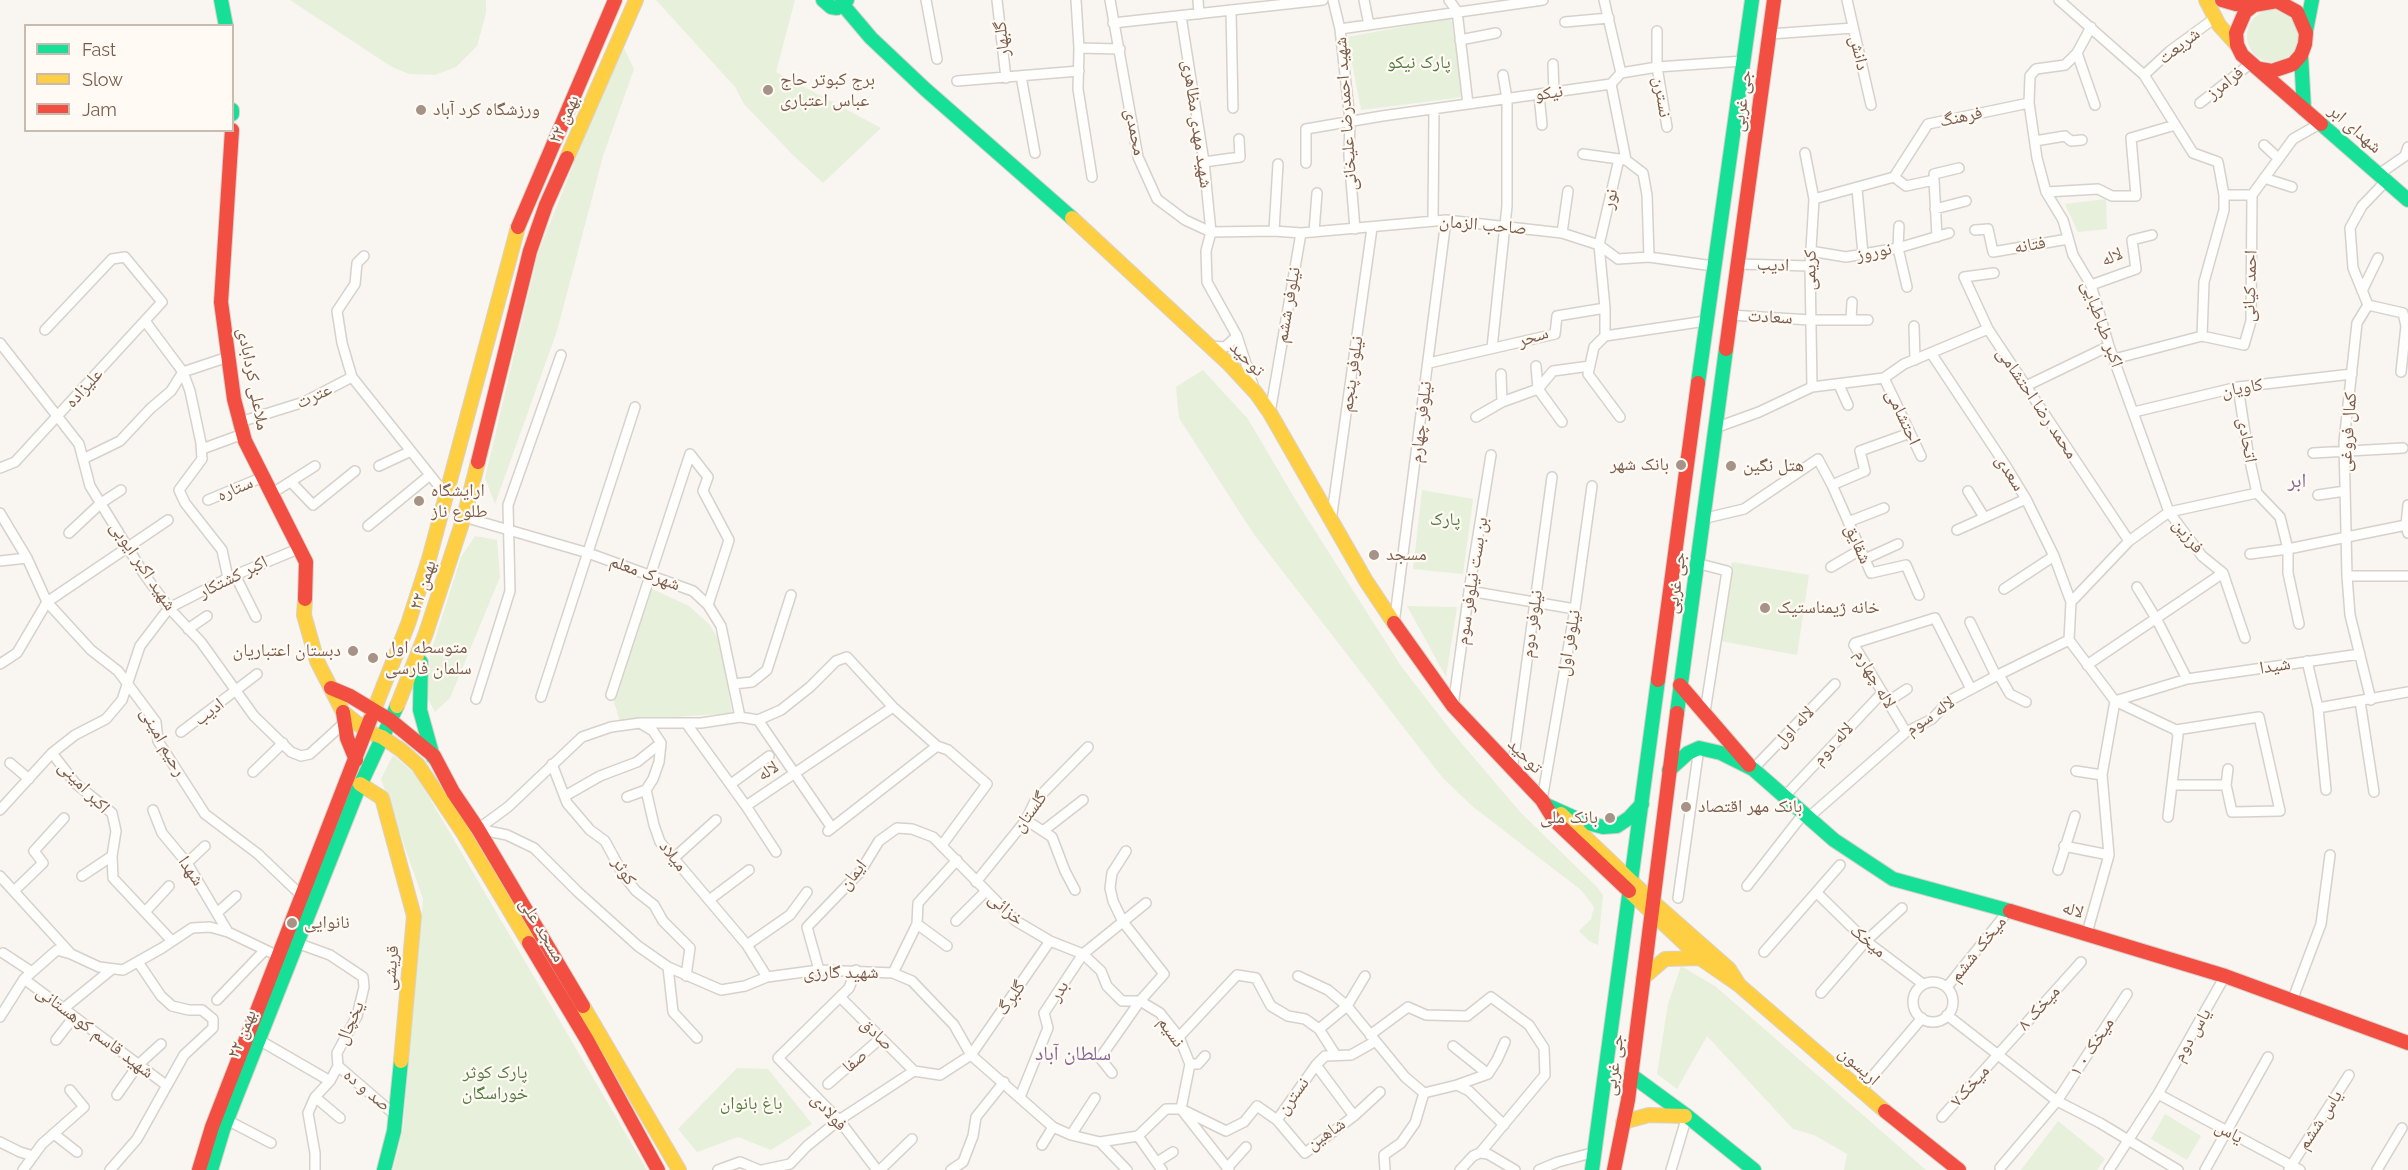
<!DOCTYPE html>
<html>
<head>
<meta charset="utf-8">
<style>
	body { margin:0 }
	#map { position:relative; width:2408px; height:1170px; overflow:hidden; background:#f9f5f0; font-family:Raleway,sans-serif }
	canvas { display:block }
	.legend { position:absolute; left:24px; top:24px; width:210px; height:108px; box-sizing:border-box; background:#fffaf3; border:2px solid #cabbb1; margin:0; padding:8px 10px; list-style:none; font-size:18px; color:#7a5c4d }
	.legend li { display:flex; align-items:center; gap:12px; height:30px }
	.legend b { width:30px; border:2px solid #cabbb1 }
</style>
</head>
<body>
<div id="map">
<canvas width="2408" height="1170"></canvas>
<ul class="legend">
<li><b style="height:8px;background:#16e098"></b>Fast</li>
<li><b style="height:8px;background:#ffcf43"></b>Slow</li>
<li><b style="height:8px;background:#f24e42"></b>Jam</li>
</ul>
</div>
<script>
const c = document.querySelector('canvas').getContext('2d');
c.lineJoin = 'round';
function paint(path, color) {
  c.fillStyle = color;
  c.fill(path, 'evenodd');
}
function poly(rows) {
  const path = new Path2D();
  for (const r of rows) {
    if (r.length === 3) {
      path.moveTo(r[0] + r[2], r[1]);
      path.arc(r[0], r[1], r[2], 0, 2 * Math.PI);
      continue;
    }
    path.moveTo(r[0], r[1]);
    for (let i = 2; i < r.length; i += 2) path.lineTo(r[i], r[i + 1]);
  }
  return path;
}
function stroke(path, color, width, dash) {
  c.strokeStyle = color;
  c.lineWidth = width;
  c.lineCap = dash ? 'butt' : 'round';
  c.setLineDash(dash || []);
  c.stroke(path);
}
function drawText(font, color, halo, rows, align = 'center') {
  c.font = font + ' Raleway,"Noto Naskh Arabic",sans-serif';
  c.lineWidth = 4.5;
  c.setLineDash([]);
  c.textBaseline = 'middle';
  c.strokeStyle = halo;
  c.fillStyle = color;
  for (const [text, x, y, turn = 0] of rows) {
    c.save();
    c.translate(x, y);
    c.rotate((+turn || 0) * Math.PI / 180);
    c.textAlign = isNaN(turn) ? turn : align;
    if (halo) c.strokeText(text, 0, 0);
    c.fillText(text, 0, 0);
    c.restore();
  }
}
const green = poly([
	[290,0,486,0,486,13,477,46,456,67,435,75,409,74,392,67],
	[656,0,795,0,776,72,881,128,823,183,793,155,744,104,735,87],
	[2273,36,26],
	[1451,18,1464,97,1361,110,1347,37],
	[624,48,634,69,603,156,557,331,495,504,485,478,538,253,599,101],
	[2106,199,2107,229,2078,232,2065,204],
	[1203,370,1248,419,1298,504,1401,666,1452,732,1521,813,1596,886,1603,895,1598,945,1589,941,1579,931,1591,919,1594,907,1581,890,1472,806,1442,777,1253,533,1179,418,1176,387],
	[1422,490,1473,499,1463,574,1413,569],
	[475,536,497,540,500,577,450,698,435,712,427,697,430,655,461,557],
	[1732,562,1809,575,1797,655,1720,641],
	[650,588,689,606,709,624,720,642,732,713,620,721,613,699],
	[1407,606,1457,607,1446,677],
	[393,755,416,775,647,1170,393,1170,403,1129,423,899,381,779],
	[1681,966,1715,986,1926,1170,1844,1170,1847,1154,1814,1135,1793,1129,1707,1036,1677,1089,1657,1074,1668,1004],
	[737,1068,768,1069,812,1124,771,1150,738,1137,697,1152,678,1129],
	[2165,1114,2201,1136,2187,1160,2151,1139],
	[2058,1121,2105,1159,2097,1170,2021,1170]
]);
const street = poly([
	[926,0,937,59],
	[997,0,1006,78],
	[1076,0,1079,48,1078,89,1092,177],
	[1110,0,1138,157,1157,199,1185,220,1211,232,1274,231,1301,233,1446,220,1562,233,1599,245,1618,259,1649,257,1713,266],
	[1198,0,1199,14],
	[1333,0,1340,29,1350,120,1349,156,1355,229],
	[1364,0,1369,25],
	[1449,0,1457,11,1468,104],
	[1604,0,1621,73],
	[1847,0,1871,105],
	[2059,0,2144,75,2193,153,2218,162,2224,195,2224,210,2204,282,2202,336],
	[1231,10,1233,108],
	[1181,16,1204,162,1211,232,1206,251,1207,282,1237,336,1254,388],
	[1565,22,1609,18],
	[1113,23,1323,0],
	[1340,29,1543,0],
	[1657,31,1657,67,1667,127],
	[1770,34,1853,28],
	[1460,40,1496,33],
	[1079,48,1120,49],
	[2077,53,2095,105],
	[1553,64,1554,93],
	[2144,75,2170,51,2215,18],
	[1021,76,1035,153],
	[957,81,1079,71],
	[1611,84,1626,160],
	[1539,95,1542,125],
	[2029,103,2037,158,2046,192,2063,220,2073,255,2091,285,2109,346,2169,512,2202,556,2223,573,2245,638],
	[2200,103,2250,64],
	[2035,141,2065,136,2071,141,2082,140],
	[2264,145,2278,158],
	[1805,153,1814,199,1810,266,1812,387],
	[1583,154,1619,159],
	[1626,160,1643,173,1647,195,1649,257],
	[1204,162,1240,157,1239,139],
	[1306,163,1306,129,1382,116,1611,84,1621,73,1657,67,1743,61],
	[1934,174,1959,168],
	[2379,174,2405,156,2408,147],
	[1894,177,1906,186,1934,180,1937,237],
	[2264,178,2292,187],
	[1857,189,1863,254],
	[2046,192,2098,189,2112,196,2136,196,2131,138,2175,125],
	[2224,195,2252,195],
	[1814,199,1894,177,1928,124,2029,103,2030,76,2036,69,2065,65,2077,53,2091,27],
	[1935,209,1966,201],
	[1433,221,1434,109],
	[1899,226,1898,248,1907,287],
	[1975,230,1988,229,1993,252,2068,239],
	[1274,231,1278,164],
	[1314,232,1317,193],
	[1562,233,1568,191],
	[1810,251,1846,257,1898,248,1949,233],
	[364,256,357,263,355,284,337,311,342,343,352,377,446,495],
	[1737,264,1810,266],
	[1994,273,1964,277,1988,329,2129,541],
	[2091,285,2136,269,2132,240,2152,235],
	[2362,291,2378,258],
	[2368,305,2403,313],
	[1605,308,1599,245,1619,159,1626,160],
	[1730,315,1810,320,1868,320],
	[1851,320,1852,302],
	[145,321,183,372,190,391,201,443,202,459,179,490,185,503,222,550,228,578],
	[1914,326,1915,360],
	[1605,336,1594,347,1588,374,1620,417],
	[0,343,79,444,90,486,144,574,169,608,201,642,254,716,291,752,301,756,310,754,344,723],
	[1210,346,1225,347,1237,336],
	[1492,348,1507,206,1507,99,1503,75],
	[1931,353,2006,466,2026,499,2054,556,2071,602],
	[2114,359,2202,336,2244,345,2251,321,2252,195,2293,139,2321,123],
	[1429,363,1555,334,1557,316,1605,308,1605,336,1706,321],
	[1536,366,1538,389,1562,422],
	[2401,372,2406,326,2403,313],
	[1501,374,1502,402],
	[1884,378,1921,456],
	[1839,385,1848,405],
	[2026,386,2109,346],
	[2238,387,2248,452,2257,493],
	[2134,412,2238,387,2352,374],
	[1270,413,1301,233],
	[1476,417,1502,402,1538,389,1553,371,1590,366],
	[240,422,304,402,352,377],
	[1715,428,1759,412,1812,387,1884,378,1904,364,1988,329],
	[202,449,243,434],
	[2313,453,2403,448],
	[690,454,708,477,703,491,729,540,708,605],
	[83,459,120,441,150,409,171,391,183,372,228,357],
	[379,466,411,451],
	[0,468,15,462,162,302,125,257,112,259,45,330],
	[291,482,313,505,355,471],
	[1832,485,1865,471,1860,451,1910,433],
	[1968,491,1984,517],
	[2257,493,2280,517,2288,549,2288,573,2299,624],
	[271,494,315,466],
	[2318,495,2345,491],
	[208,500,263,477],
	[2408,505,2406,525,2408,533],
	[0,513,27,558,47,602,91,650,118,671,156,722,158,741,205,814,258,854,303,897],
	[464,517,588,553,693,591,708,605,721,626,740,717],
	[1702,519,1744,509,1818,459,1832,485,1871,573,1906,565,1919,595],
	[1331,521,1372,228],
	[1848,522,1884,508],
	[368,526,430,475],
	[1957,530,2026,499],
	[69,533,101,503,121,490],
	[2250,554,2288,549,2406,525],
	[1865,559,1898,544],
	[0,561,27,558],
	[1696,563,1727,571,1705,712],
	[1831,567,1860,550],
	[235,575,256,617],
	[2347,576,2408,576],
	[2137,587,2157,620,2187,679],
	[2004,589,2054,556],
	[1469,591,1575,609],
	[1970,622,1996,676],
	[1394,624,1446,220],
	[188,629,207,616],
	[2307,661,2318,708,2326,790],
	[0,664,17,653,47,602,168,520],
	[2087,665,2223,573],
	[1999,675,2010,694,2026,702],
	[733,684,752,682,767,670,791,595],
	[611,695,690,454],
	[541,697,635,407],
	[476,699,510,591,508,505,561,355],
	[2371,700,2350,615,2347,576,2344,442,2357,323,2368,305,2353,268,2350,228,2362,206,2386,181],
	[2115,701,2187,679,2360,654],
	[2115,701,2176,730,2178,735,2168,817],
	[2360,701,2374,792],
	[1887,702,1907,689],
	[1453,706,1469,591,1491,455],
	[2318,708,2408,692],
	[758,720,832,828],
	[640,723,653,731,661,743,659,762,653,779,646,790,654,825,660,842,747,945,767,977],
	[686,723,746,806,893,707],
	[181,732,257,674],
	[1906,732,1854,645,1855,643,1935,618,1971,689],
	[52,753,75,783,112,813,116,831,112,856,113,878,172,941],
	[10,763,29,779],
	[552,764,567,803,590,830,605,841,624,876,636,891,654,905,663,921,690,948,686,976],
	[1753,769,1835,684],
	[1512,771,1552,477],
	[2076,771,2102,775],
	[253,772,283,743],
	[731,784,769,756],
	[2173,785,2226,785,2232,812,2280,811,2259,717,2176,730],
	[2226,785,2228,769],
	[565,796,600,776,637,762,661,743],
	[1785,796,1882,693],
	[627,797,646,790],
	[1542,800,1575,609,1592,486],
	[746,806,776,852],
	[0,810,52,753,75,735,106,719,122,700,140,646,169,608,228,578,298,549],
	[153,810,162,833,187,863,228,932],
	[1809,817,1906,732,1932,719,1949,701,1996,676,2069,640],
	[1026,820,1052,837,1065,871,1075,890],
	[478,829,507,835,534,848,578,892,638,946,668,967,721,990,745,986,767,977,819,970,893,973,912,981,954,1025,971,1055,1053,1127,1071,1135,1100,1142,1138,1136,1166,1109,1181,1109,1226,1131,1244,1122,1257,1106,1277,1120,1316,1065,1325,1056,1351,1055,1374,1042],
	[478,829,508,807,582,737,611,727,640,723,701,723,740,717,758,720,781,710,810,687,836,661,847,657,893,707,937,746,948,750,987,784,942,845],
	[828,831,937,746],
	[1043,831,1083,800],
	[2064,846,2109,855],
	[674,858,716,820],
	[187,863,205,846],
	[2058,870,2075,816],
	[0,876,71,954],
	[82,876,112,856],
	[976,882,1026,820,1035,801,1088,747],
	[1747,886,1804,813],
	[14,891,43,863,34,851,64,818],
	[1817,893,1866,941,1923,984],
	[1678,898,1699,748],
	[709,900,749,870],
	[145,912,169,886],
	[218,912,236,896],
	[956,921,986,891],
	[917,924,947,946],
	[2087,933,2109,855,2102,775,2115,701,2069,640,2071,602,2129,541,2169,512,2257,493],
	[297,943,330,955,363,977,364,987,357,1016,337,1053,338,1066,330,1081,315,1097,308,1113,315,1153,315,1170],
	[747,945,790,915,807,892],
	[1764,952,1840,865],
	[3,953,32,972],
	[668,967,673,1012,697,1038],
	[819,970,807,927,860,872,879,841,897,828,912,829,933,837,1016,921,1050,941,1083,954,1101,971,1107,986,1122,1001,1140,1001,1160,1013,1179,1037,1190,1064,1181,1109,1229,1170],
	[856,970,849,988,778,1058,839,1120,877,1170],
	[893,973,917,924,918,903,957,860],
	[1298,976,1328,990,1347,1006,1405,1077,1424,1093,1457,1085,1469,1091,1504,1125],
	[24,979,166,1085],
	[1933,1002,20],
	[1947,987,2009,910],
	[1821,993,1866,941,1902,908],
	[840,997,914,1071,940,1075,971,1055,1050,941],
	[217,1000,265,950],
	[2292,1001,2321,924,2330,855],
	[63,1009,112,969],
	[1947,1015,2057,1101,2100,1123,2178,1170],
	[0,1017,24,979,57,950,71,954,99,967,123,970,162,948,192,928,210,927,228,932,278,956],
	[1319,1029,1347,1006,1365,976],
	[1370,1035,1408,1007,1426,1015,1467,1016,1491,997,1529,1025,1544,1048,1545,1075,1480,1153],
	[1179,1037,1237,975,1256,978,1271,1006,1288,1016,1305,1019,1319,1029,1335,1054],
	[56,1040,74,1017],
	[259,1040,330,1081],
	[1453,1046,1488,1074],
	[1190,1064,1198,1064,1205,1056],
	[1316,1065,1354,1116],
	[338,1066,395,1115],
	[1112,1073,1100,1058,1140,1001,1164,974,1123,922,1113,901,1110,888,1112,873,1126,851],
	[828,1084,881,1038],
	[1457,1085,1488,1074,1497,1060,1505,1042],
	[1860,1091,1922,1018],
	[2158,1094,2300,1170],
	[117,1095,138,1065,161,1044],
	[315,1097,340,1118],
	[1020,1097,1048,1028,1044,1013,1083,954,1146,903],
	[1942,1117,2081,962],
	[227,1120,271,1143],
	[1277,1120,1305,1153,1354,1116,1380,1092],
	[54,1134,77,1152],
	[1071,1135,1095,1098],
	[1138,1136,1162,1170],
	[0,1142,20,1152,33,1156],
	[1100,1142,1127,1170],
	[1042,1145,1053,1127],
	[1157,1162,1173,1152],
	[1227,1168,1246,1147],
	[2000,1168,2057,1101,2127,994],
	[2289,1169,2349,1075],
	[23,1170,42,1144,84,1107,70,1090],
	[110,1170,137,1139,184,1055,213,1028,213,1019,202,1010,189,1010,172,1006,161,996,138,962],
	[718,1170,740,1162,759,1170],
	[762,1170,790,1164,807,1146,839,1120,914,1071],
	[880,1170,912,1139],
	[951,1170,963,1162,973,1136,976,1117,1004,1082],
	[1385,1170,1384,1155,1401,1143,1415,1123,1424,1093],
	[1460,1170,1473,1156,1480,1153,1488,1154,1515,1170],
	[1539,1170,1558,1162,1595,1152],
	[1671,1170,1687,1116],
	[2109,1170,2158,1094,2225,976],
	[2205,1170,2268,1057],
	[2377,1170,2402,1128]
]);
const fast = poly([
	[221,0,226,26],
	[823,0,831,7,837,8,847,0],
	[843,5,871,38,925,89,1072,218],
	[2306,31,2312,0],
	[2301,55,2304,109],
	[232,110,232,114],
	[2321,124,2408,200],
	[1698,383,1752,0],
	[421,662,420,710,433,757],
	[1677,713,1726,349],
	[1669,770,1688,753,1699,748,1721,753,1753,769,1834,840,1893,879,2010,911],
	[1546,805,1584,822,1603,827,1617,826,1629,818,1642,804],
	[1631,1075,1687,1116,1754,1170],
	[211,1170,223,1130,357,792,397,706],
	[384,1170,394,1131,401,1061],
	[1592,1170,1658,680]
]);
const slow = poly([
	[2206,0,2219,25,2237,45],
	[567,158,636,0],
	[1072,218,1230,365,1256,393,1270,413,1366,581,1394,623],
	[305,599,304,615,317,661,343,712,368,732,382,737,401,750,418,765,462,831,529,943],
	[397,706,426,633,464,517,478,462],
	[370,720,408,624,429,559,518,227],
	[360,784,382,798,414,916,401,1061],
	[1561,814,1653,902,1729,969,1738,983],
	[1629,891,1700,958,1739,985,1885,1111],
	[1643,978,1665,959,1700,958],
	[583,1006,679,1170],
	[1623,1122,1649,1115,1685,1116]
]);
const jam = poly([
	[2222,0,2236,4,2254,5],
	[2260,69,2272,71,2293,64,2301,55,2305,44,2306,33,2297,12,2277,1,2254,5,2245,12,2236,33,2237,45,2242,55,2321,124],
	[232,130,221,302,234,399,245,441,306,562,305,599],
	[518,227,615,0],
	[1726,349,1774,0],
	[478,462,530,251,546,205,567,158],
	[1394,623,1453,706,1542,800,1555,821,1629,891],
	[1658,680,1698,383],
	[1680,685,1749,765],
	[331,688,350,696,390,720,434,756,453,792,478,829,583,1006],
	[343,712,347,738,356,760],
	[2010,911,2225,976,2408,1043],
	[529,943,587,1040,658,1170],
	[1885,1111,1959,1170],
	[199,1170,212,1127,370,720],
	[1614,1170,1628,1100,1677,713]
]);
const markers = [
	[768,90,6,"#a69286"],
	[421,110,6,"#a69286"],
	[1681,465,6,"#a69286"],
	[1731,466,6,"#a69286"],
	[419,501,6,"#a69286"],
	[1374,555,6,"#a69286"],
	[1765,608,6,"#a69286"],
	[353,651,6,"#a69286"],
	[373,658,6,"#a69286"],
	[1686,807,6,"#a69286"],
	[1610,818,6,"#a69286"],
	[292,923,6,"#a69286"]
];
const streetNames = [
	["گلبهار",1002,39,-96],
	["شریعت",2179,46,-38],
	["دانش",1859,53,77],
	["فرامرز",2225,83,-38],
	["نیکو",1549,93,-8],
	["نسترن",1662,97,81],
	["جی غربی",1742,101,-82],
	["شهید احمدرضا علیخانی",1346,114,-94],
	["فرهنگ",1961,117,-12],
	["۲۲ بهمن",564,119,-66],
	["شهید مهدی مظاهری",1197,124,82],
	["شهدای ابر",2355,129,41],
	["محمدی",1135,132,79],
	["نور",1610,199,-77],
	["صاحب الزمان",1483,225,5],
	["فتانه",2030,245,-10],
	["نوروز",1874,252,-11],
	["لاله",2112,257,-23],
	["ادیب",1773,265,2],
	["کریمی",1810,270,-89],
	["احمد کیانی",2250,286,-88],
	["نیلوفر ششم",1288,305,-80],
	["سعادت",1770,317,3],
	["اکبر طباطبایی",2102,324,70],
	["سحر",1533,337,-18],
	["توحید",1247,359,45],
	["نیلوفر پنجم",1352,374,-82],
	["ملاعلی کردابادی",253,379,79],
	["علیزاده",84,388,-48],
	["کاویان",2242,388,-10],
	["عترت",314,396,-25],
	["محمد رضا احتشامی",2037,403,56],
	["احتشامی",1903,417,65],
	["نیلوفر چهارم",1421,422,-83],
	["کمال فروغی",2348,432,-86],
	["اتحادی",2247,440,80],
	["سعدی",2010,473,58],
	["ستاره",235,489,-23],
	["فرزین",2188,536,52],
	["شقایق",1858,544,66],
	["شهید اکبر ایوبی",143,566,56],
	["شهرک معلم",645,573,20],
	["اکبر کشتکار",233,577,-26],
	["بن بست نیلوفر سوم",1472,581,-81],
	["جی غربی",1676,583,-82],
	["۲۲ بهمن",423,585,-72],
	["نیلوفر دوم",1532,624,-82],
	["نیلوفر اول",1569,643,-80],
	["شیدا",2275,666,-9],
	["لاله چهارم",1875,679,60],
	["ادیب",209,712,-37],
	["لاله سوم",1930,716,-34],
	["لاله اول",1794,727,-46],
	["رحیم امینی",163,742,61],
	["لاله دوم",1833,744,-47],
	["توحید",1525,756,46],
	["لاله",768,771,-33],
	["اکبر امینی",84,787,46],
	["گلستان",1030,812,-54],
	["میلاد",673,856,52],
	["شهدا",191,871,56],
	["کوثر",624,871,58],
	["ایمان",853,875,-52],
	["خزائی",1006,909,41],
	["لاله",2073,910,17],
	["مسجد علی",542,930,59],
	["میخک",1868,941,40],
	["میخک ششم",1978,949,-51],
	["قریشی",391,968,-85],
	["شهید گارزی",841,973],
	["بدر",1059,991,-57],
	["گلبرگ",1011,998,-55],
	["میخک ۸",2039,1008,-48],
	["یخچال",350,1023,-66],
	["شهید قاسم کوهستانی",95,1032,37],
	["نسیم",1171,1032,55],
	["۲۲ بهمن",242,1034,-68],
	["صادق",877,1034,45],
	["یاس دوم",2192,1035,-60],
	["میخک ۰ ۱",2092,1047,-57],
	["صفا",855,1061,-41],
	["جی غربی",1614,1065,-82],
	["اریسون",1859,1066,42],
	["میخک۷",1970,1086,-48],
	["صد و ده",367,1090,40],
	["نسترن",1293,1096,-53],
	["فولادی",829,1112,48],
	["یاس ششم",2320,1120,-57],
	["یاس",2229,1132,28],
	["شاهین",1326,1134,-34]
];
const parkNames = [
	["پارک نیکو",1419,63],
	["پارک",1445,520],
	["پارک کوثر",495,1073],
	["خوراسگان",495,1094],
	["باغ بانوان",751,1104]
];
const poiNames = [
	["برج کبوتر حاج",780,80],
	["عباس اعتباری",780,101],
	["ورزشگاه کرد آباد",433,110],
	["بانک شهر",1669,465,"right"],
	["هتل نگین",1743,466],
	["ارایشگاه",431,491],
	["طلوع ناز",431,512],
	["مسجد",1386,555],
	["خانه ژیمناستیک",1777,608],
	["متوسطه اول",385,648],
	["سلمان فارسی",385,669],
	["دبستان اعتباریان",341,651,"right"],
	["بانک مهر اقتصاد",1698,807],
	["بانک ملی",1598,818,"right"],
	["نانوایی",304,923]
];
const neighbourhoodNames = [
	["ابر",2297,481],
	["سلطان آباد",1073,1054]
];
paint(green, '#e7f0db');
stroke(street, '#d7d1cb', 12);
stroke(fast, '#d9d2cb', 16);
stroke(slow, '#d9d2cb', 16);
stroke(jam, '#d9d2cb', 16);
stroke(street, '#fefefd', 9);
stroke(fast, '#16e098', 14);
stroke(slow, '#ffcf43', 14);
stroke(jam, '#f24e42', 14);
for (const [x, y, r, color] of markers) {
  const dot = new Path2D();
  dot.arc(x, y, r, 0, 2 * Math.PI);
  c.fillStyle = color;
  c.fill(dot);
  stroke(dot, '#fffaf3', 2);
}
drawText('18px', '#7a5c4d', '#fffaf3', streetNames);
drawText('18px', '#537a41', '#fffaf3', parkNames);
drawText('18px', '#7a5c4d', '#fffaf3', poiNames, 'left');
drawText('20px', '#846695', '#fffaf3', neighbourhoodNames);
</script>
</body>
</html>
